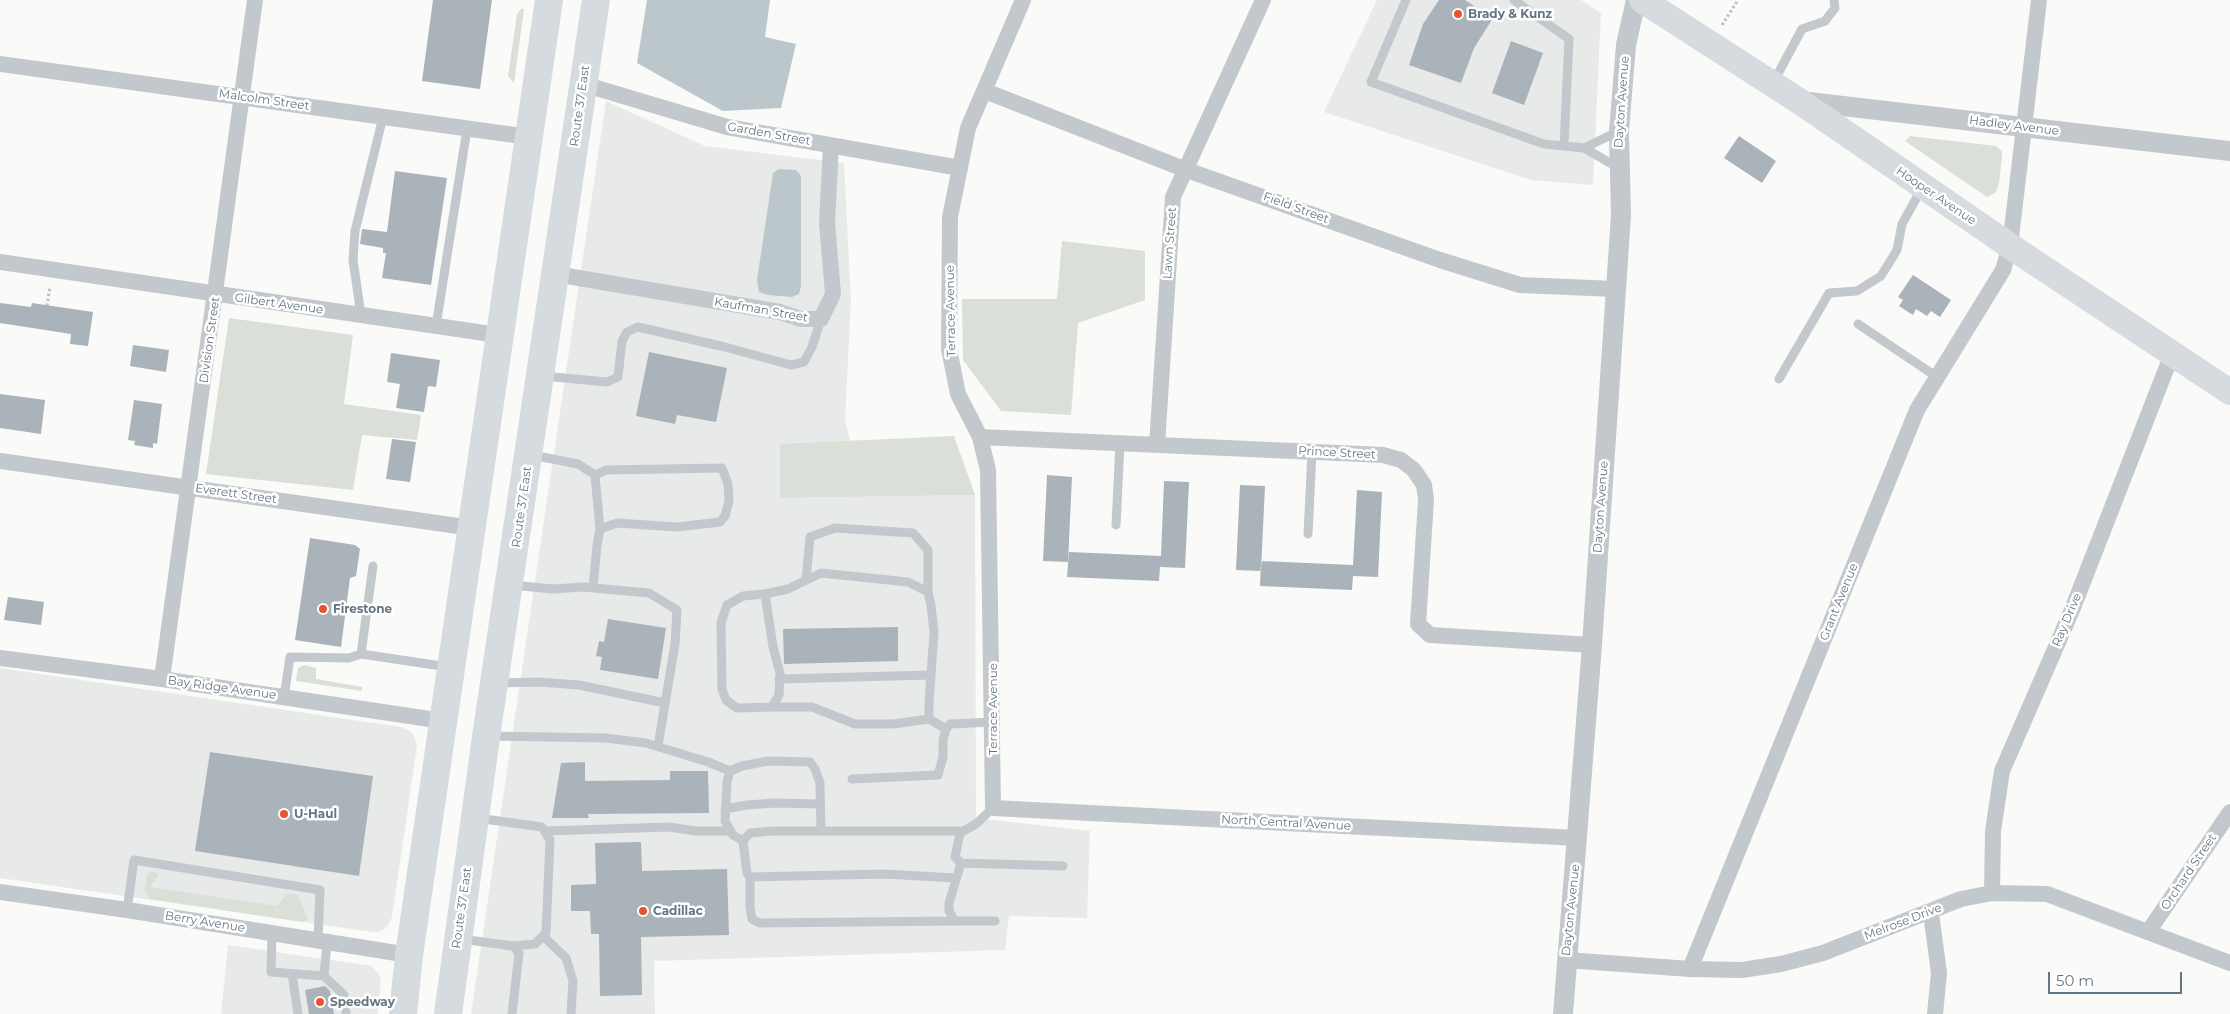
<!DOCTYPE html>
<html>
<head>
<meta charset="utf-8">
<style>
	body { margin:0 }
	#map { position:relative; width:2230px; height:1014px; overflow:hidden; background:#fafaf8; font-family:Montserrat,sans-serif }
	canvas { display:block }
	.scale { position:absolute; left:2048px; top:972px; width:134px; height:22px; box-sizing:border-box; border:2px solid #657683; border-top:0; padding-left:6px; font-size:15px; line-height:18px; white-space:nowrap; color:#657683; -webkit-text-stroke:4px #fff; paint-order:stroke }
</style>
</head>
<body>
<div id="map">
<canvas width="2230" height="1014"></canvas>
<div class="scale">50 m</div>
</div>
<script>
const c = document.querySelector('canvas').getContext('2d');
c.lineJoin = 'round';
function paint(path, color) {
  c.fillStyle = color;
  c.fill(path, 'evenodd');
}
function poly(rows) {
  const path = new Path2D();
  for (const r of rows) {
    path.moveTo(r[0], r[1]);
    for (let i = 2; i < r.length; i += 2) path.lineTo(r[i], r[i + 1]);
  }
  return path;
}
function stroke(path, color, width, dash) {
  c.strokeStyle = color;
  c.lineWidth = width;
  c.lineCap = dash ? 'butt' : 'round';
  c.setLineDash(dash || []);
  c.stroke(path);
}
function drawText(font, color, halo, rows, align = 'center') {
  c.font = font + ' Montserrat,sans-serif';
  c.lineWidth = 5;
  c.setLineDash([]);
  c.textBaseline = 'middle';
  c.strokeStyle = halo;
  c.fillStyle = color;
  for (const [text, x, y, turn = 0] of rows) {
    c.save();
    c.translate(x, y);
    c.rotate((+turn || 0) * Math.PI / 180);
    c.textAlign = isNaN(turn) ? turn : align;
    if (halo) c.strokeText(text, 0, 0);
    c.fillText(text, 0, 0);
    c.restore();
  }
}
const built = poly([
	[1377,0,1581,0,1601,13,1593,185,1531,180,1324,112],
	[606,101,705,146,844,163,851,302,845,419,850,441,781,445,780,498,975,495,976,818,1090,831,1087,918,1009,916,1005,950,654,961,655,1014,471,1014],
	[0,668,401,727,412,732,417,745,392,917,388,926,379,932,373,932,0,878],
	[228,945,372,966,381,977,378,1014,221,1014]
]);
const green = poly([
	[521,9,524,9,514,83,508,76,517,14],
	[1910,136,1996,146,2002,151,2002,155,1999,184,1996,192,1987,197,1905,141],
	[1062,241,1145,251,1145,300,1078,323,1071,415,1001,411,963,360,962,299,1057,299],
	[229,318,353,335,344,404,421,415,417,440,362,435,353,490,206,474],
	[954,436,975,495,780,498,780,444],
	[304,665,316,668,316,679,362,687,362,691,296,681,298,668],
	[152,871,159,874,150,887,277,906,287,894,297,894,308,919,303,922,150,899,145,891,147,875]
]);
const water = poly([
	[647,0,770,0,765,37,796,44,781,108,723,111,637,63],
	[779,169,796,170,801,176,801,286,799,294,792,297,768,295,759,292,757,280,773,173]
]);
const building = poly([
	[433,0,492,0,480,89,422,81],
	[1439,0,1465,0,1493,18,1474,48,1461,83,1409,65,1423,24],
	[1511,41,1543,53,1524,105,1492,93],
	[1739,136,1776,161,1762,183,1724,158],
	[395,171,447,178,431,285,382,278,386,253,383,253,383,248,360,244,362,229,387,232],
	[1913,275,1951,300,1940,317,1931,311,1927,316,1916,309,1913,315,1899,306,1903,300,1898,297],
	[0,303,31,307,32,303,93,312,88,346,70,344,71,334,0,323],
	[133,345,169,350,166,372,130,366],
	[649,352,727,368,716,422,677,415,675,424,636,416],
	[391,353,440,360,436,387,428,386,424,412,396,408,400,384,387,382],
	[0,394,45,400,41,434,0,428],
	[134,400,162,404,157,444,153,443,153,448,134,445,135,441,128,440],
	[392,439,416,442,410,482,386,479],
	[1047,475,1072,477,1068,562,1043,561],
	[1164,481,1189,482,1185,568,1160,567,1159,581,1067,577,1069,552,1161,556],
	[1240,485,1265,486,1261,571,1236,570],
	[1357,490,1382,492,1378,577,1353,576,1352,590,1260,586,1261,561,1353,565],
	[310,538,355,545,360,549,356,576,350,578,341,647,295,640],
	[8,597,44,602,41,625,4,620],
	[608,619,666,628,658,679,600,670,602,657,596,656,599,641,604,642],
	[898,627,898,661,784,664,783,629],
	[210,752,373,776,359,876,195,851],
	[585,762,585,781,670,780,670,771,708,771,709,813,588,814,589,818,552,818,561,763],
	[641,842,642,871,727,869,729,935,641,937,642,995,600,996,599,934,591,934,590,911,571,911,571,885,596,884,595,843],
	[325,986,330,991,334,1014,309,1014,305,990]
]);
const path = poly([
	[1722,25,1738,0],
	[47,306,50,286]
]);
const service = poly([
	[1406,0,1371,82,1544,144,1584,148,1619,168],
	[1514,0,1569,39,1564,146],
	[1773,83,1802,29,1825,21,1835,8,1834,0],
	[1584,148,1619,131],
	[361,315,353,260,355,231,383,117],
	[1858,324,1937,377],
	[436,326,467,129],
	[543,376,607,382,618,377,622,341,627,332,638,327,725,347,791,365,804,362,812,347,821,319],
	[1779,379,1829,293,1857,291,1881,276,1897,250,1902,224,1922,188],
	[532,455,578,464,595,475],
	[1116,525,1120,443],
	[1308,534,1312,452],
	[373,566,361,654,448,667],
	[806,579,810,537,835,528,913,533,928,550,928,592],
	[511,585,553,589,583,587,649,593,677,610,675,644,658,746],
	[593,588,597,545,600,529,617,523,677,527,720,522,725,516,729,501,728,484,722,468,606,470,595,475,600,529],
	[765,594,773,647,780,673,779,695,772,707,737,708,726,700,722,689,721,623,727,605,743,596,765,594,788,589,821,573,908,582,928,592,931,605,934,632,929,703,929,719,946,729],
	[779,679,931,675],
	[498,683,539,682,579,685,665,703],
	[284,697,290,657,349,658,361,654],
	[772,707,812,707,855,724,893,724,929,719],
	[489,736,605,738,646,743,708,762,730,771],
	[852,779,938,775,943,757,943,740,946,729,950,724,993,722],
	[993,808,976,824,960,833,955,857,961,863,1063,866],
	[725,809,747,805,775,803,820,804],
	[477,818,542,827,550,840,546,933,535,944,513,946],
	[545,831,669,827,696,831,731,831],
	[743,841,733,835,725,821,727,782,730,771,742,766,768,761,810,762,815,769,820,783,821,831],
	[961,863,949,903,949,911,955,921,995,921],
	[750,877,750,907,752,919,760,923,955,921],
	[956,878,884,874,750,877,747,873,743,841,750,833,772,831,963,831],
	[127,910,134,860,320,890,318,940],
	[272,933,271,972,324,976,344,995,346,1014],
	[543,936,566,958,573,981,571,1014],
	[461,939,513,946,519,953,512,1014],
	[292,974,298,1014],
	[324,976,327,942]
]);
const minor = poly([
	[1023,0,968,128,950,217,949,349,958,394,980,437,988,470,993,808,1578,838],
	[0,64,529,137],
	[583,84,727,127,960,168],
	[985,91,1184,169,1440,260,1520,285,1615,289],
	[0,262,498,335],
	[555,274,780,312,801,319,821,319,833,294,827,223,831,145],
	[980,437,1383,455,1401,460,1414,470,1424,485,1426,500,1418,624,1430,635,1592,645],
	[1157,445,1173,197,1263,0],
	[0,461,472,528],
	[0,658,162,679,443,721],
	[162,679,255,0],
	[0,892,127,910,409,955],
	[1992,893,1993,831,2002,771,2072,610,2172,354],
	[1931,913,1939,973,1935,1014],
	[2148,932,2230,812],
	[1566,960,1690,969,1742,970,1781,964,1823,953,1961,899,1992,893,2047,894,2230,963],
	[1690,969,1917,410,2003,270,2010,246,2039,0]
]);
const tertiary = poly([
	[1800,101,2230,151],
	[1563,1014,1592,645,1621,215,1619,131,1626,45,1636,0]
]);
const primary = poly([
	[1642,0,1799,101,2010,246,2230,392]
]);
const trunk = poly([
	[403,1014,409,955,549,0],
	[448,1014,487,730,596,0]
]);
const markers = [
	[1458,14,5,"#e4572e"],
	[323,609,5,"#e4572e"],
	[284,814,5,"#e4572e"],
	[643,911,5,"#e4572e"],
	[320,1002,5,"#e4572e"]
];
const poiNames = [
	["Brady & Kunz",1468,14],
	["Firestone",333,609],
	["U-Haul",294,814],
	["Cadillac",653,911],
	["Speedway",330,1002]
];
const streetNames = [
	["Malcolm Street",264,100,8],
	["Dayton Avenue",1622,102,-86],
	["Route 37 East",580,106,-82],
	["Hadley Avenue",2014,126,7],
	["Garden Street",769,134,10],
	["Hooper Avenue",1936,196,34],
	["Field Street",1296,208,20],
	["Lawn Street",1170,243,-86],
	["Gilbert Avenue",279,304,8],
	["Kaufman Street",761,310,10],
	["Terrace Avenue",951,311,-91],
	["Division Street",210,340,-82],
	["Prince Street",1337,453,3],
	["Everett Street",236,494,8],
	["Route 37 East",522,507,-82],
	["Dayton Avenue",1601,507,-86],
	["Grant Avenue",1839,602,-68],
	["Ray Drive",2067,620,-67],
	["Bay Ridge Avenue",222,688,8],
	["Terrace Avenue",993,709,-90],
	["North Central Avenue",1286,823,3],
	["Orchard Street",2189,872,-56],
	["Route 37 East",462,908,-82],
	["Dayton Avenue",1571,910,-84],
	["Berry Avenue",205,922,9],
	["Melrose Drive",1903,922,-21]
];
paint(built, '#e8e9e9');
paint(green, '#dadfd7');
paint(water, '#bbc7cb');
paint(building, '#aab3b9');
stroke(path, '#bbbfc2', 3, [2.5, 2.5]);
stroke(service, '#c3c8cc', 9);
stroke(minor, '#c3c8cc', 16);
stroke(tertiary, '#c3c8cc', 20);
stroke(primary, '#d6dbdf', 26);
stroke(trunk, '#d6dbdf', 28);
for (const [x, y, r, color] of markers) {
  const dot = new Path2D();
  dot.arc(x, y, r, 0, 2 * Math.PI);
  c.fillStyle = color;
  c.fill(dot);
  stroke(dot, '#fff', 2);
}
drawText('bold 12px', '#657683', '#fff', poiNames, 'left');
drawText('12px', '#657683', '#fff', streetNames);
</script>
</body>
</html>
